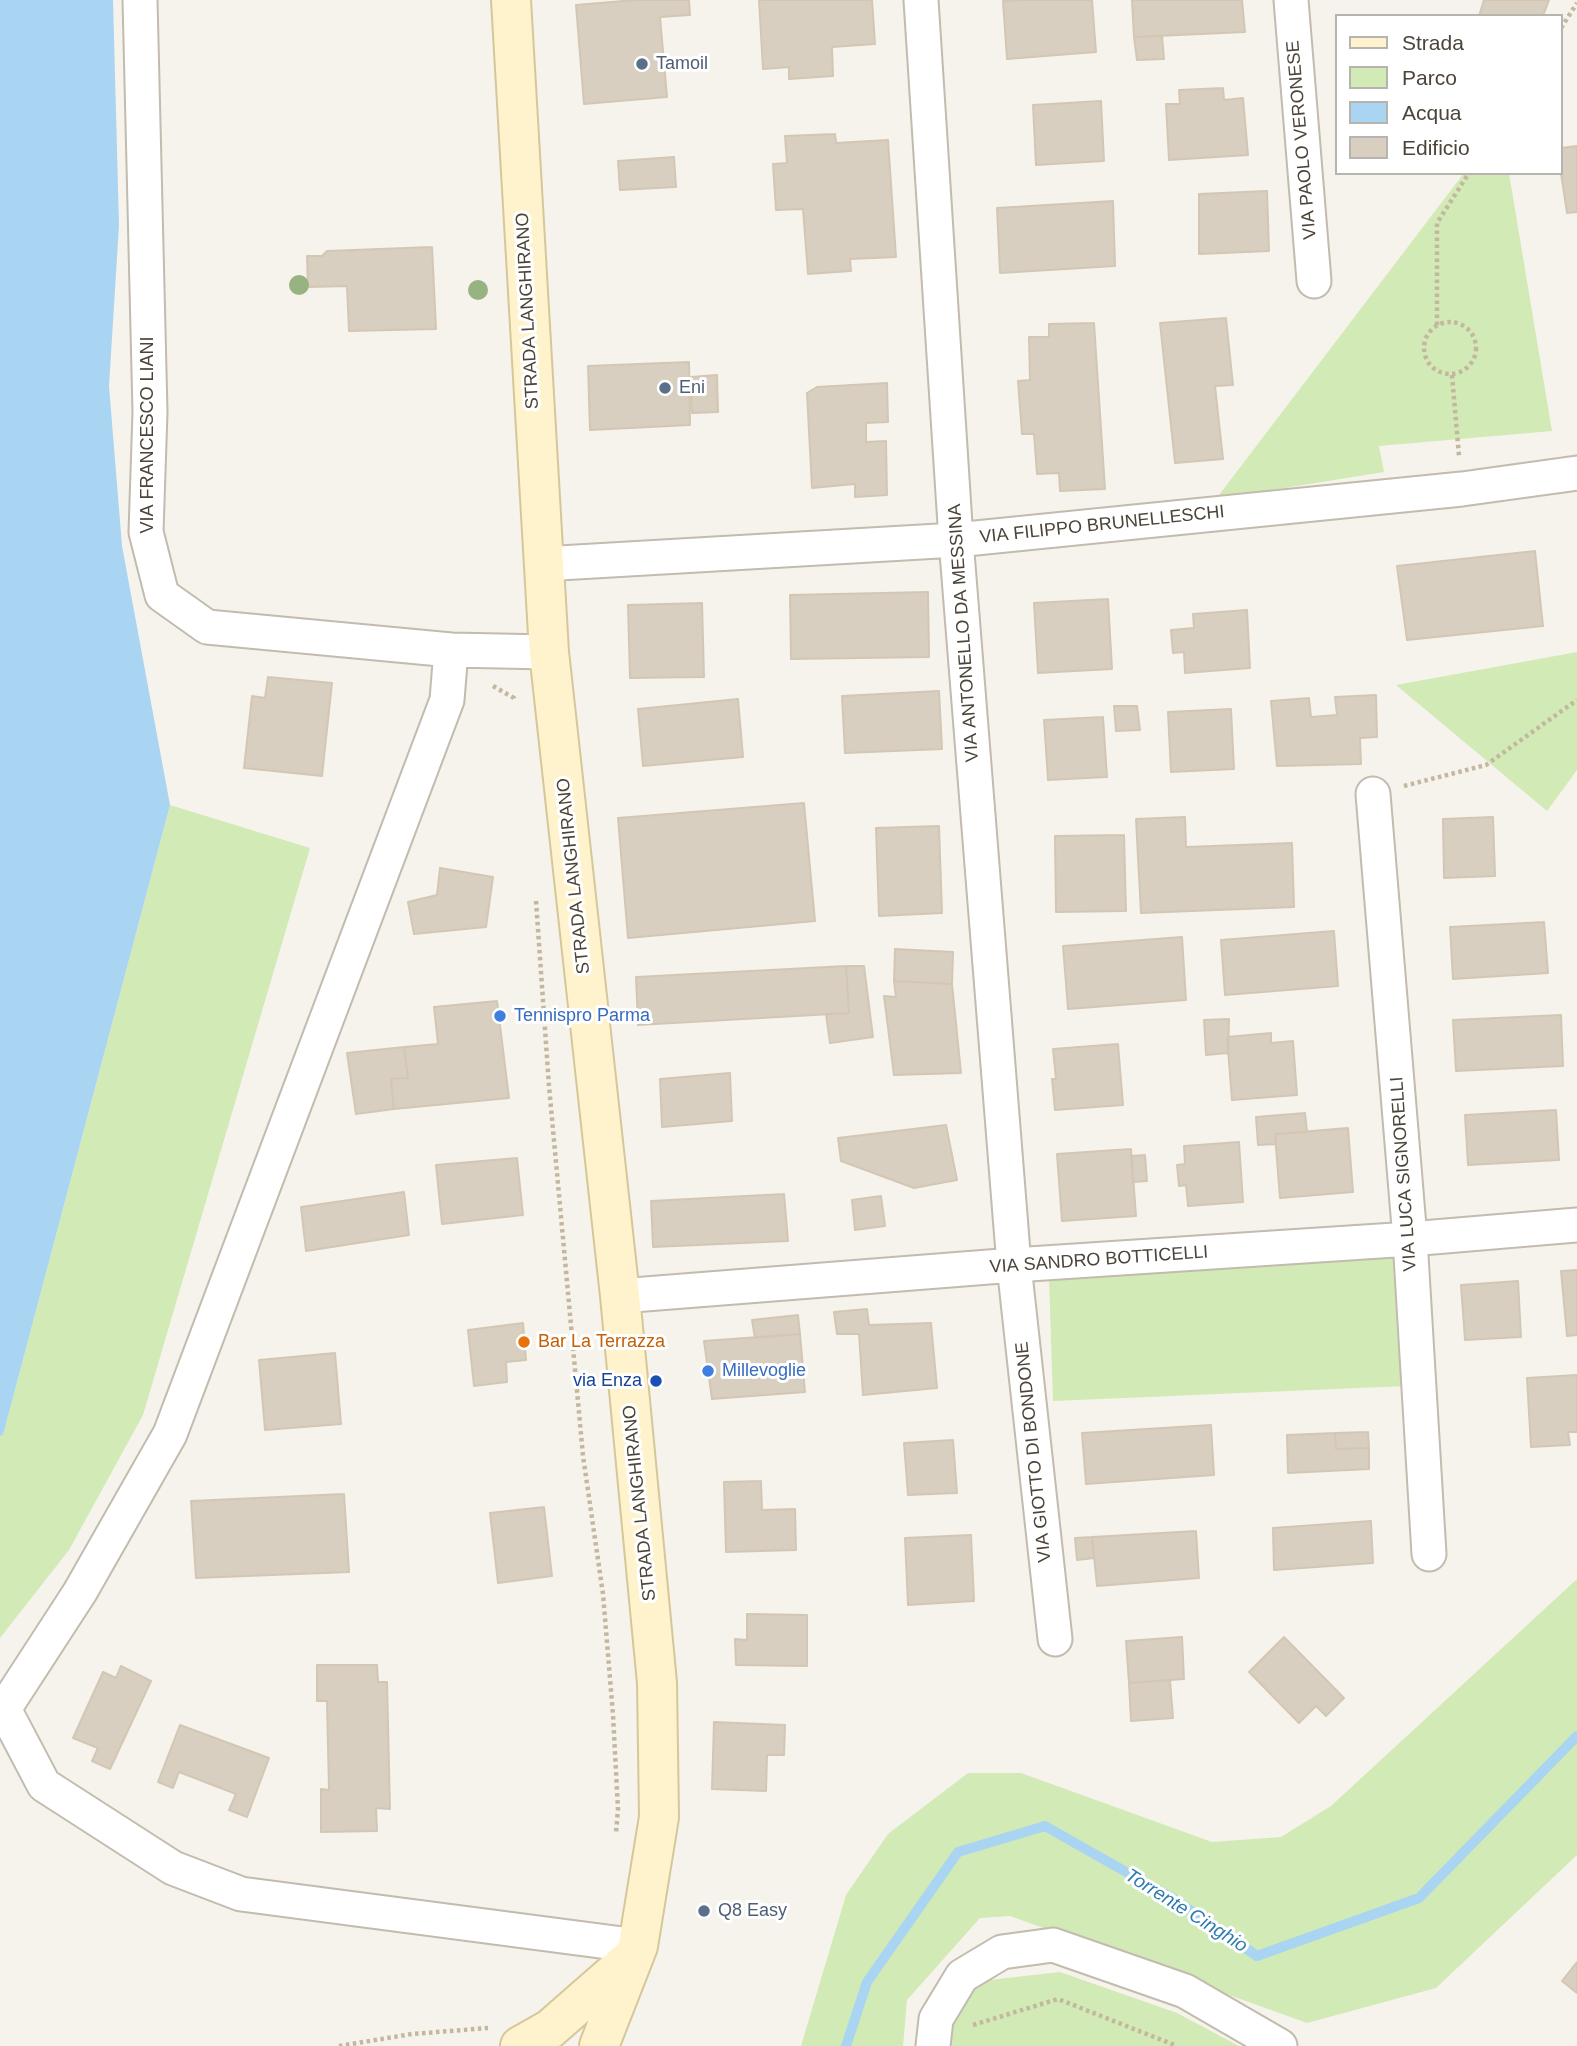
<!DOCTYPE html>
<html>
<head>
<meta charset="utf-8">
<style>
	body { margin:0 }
	#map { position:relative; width:1577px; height:2046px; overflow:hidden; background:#f6f3ec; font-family:Helvetica,sans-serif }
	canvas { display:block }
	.legend { position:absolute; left:1335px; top:14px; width:228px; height:161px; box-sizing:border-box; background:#fff; border:2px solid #b7b4b0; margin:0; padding:9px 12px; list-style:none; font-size:21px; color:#4b4439 }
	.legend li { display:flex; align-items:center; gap:14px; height:35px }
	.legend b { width:35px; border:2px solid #b7b4b0 }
</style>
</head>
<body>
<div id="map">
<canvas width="1577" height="2046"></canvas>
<ul class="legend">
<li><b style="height:9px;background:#fff3cd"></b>Strada</li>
<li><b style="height:19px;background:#d2eab5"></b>Parco</li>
<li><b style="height:19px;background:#a9d4f2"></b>Acqua</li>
<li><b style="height:19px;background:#d8cfc1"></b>Edificio</li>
</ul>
</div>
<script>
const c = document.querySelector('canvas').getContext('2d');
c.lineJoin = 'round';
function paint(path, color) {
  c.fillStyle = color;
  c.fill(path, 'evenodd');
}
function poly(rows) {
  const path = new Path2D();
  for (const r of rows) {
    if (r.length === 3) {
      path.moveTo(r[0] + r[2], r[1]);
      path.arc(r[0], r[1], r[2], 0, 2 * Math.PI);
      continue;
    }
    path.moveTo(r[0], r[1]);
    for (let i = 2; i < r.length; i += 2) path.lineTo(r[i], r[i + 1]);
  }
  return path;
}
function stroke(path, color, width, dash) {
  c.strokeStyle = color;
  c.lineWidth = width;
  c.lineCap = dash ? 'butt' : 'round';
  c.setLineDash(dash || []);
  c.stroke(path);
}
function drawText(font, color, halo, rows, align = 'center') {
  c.font = font + ' Helvetica,sans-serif';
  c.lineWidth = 6;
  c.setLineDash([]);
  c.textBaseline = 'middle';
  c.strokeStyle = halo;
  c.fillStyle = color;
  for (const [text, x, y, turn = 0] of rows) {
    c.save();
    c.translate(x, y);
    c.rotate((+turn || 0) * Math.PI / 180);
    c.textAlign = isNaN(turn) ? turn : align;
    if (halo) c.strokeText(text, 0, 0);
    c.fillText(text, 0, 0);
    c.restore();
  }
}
const green = poly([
	[1464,173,1509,173,1552,431,1379,446,1384,472,1216,499],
	[1577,652,1577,770,1547,811,1396,685],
	[170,805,310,848,143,1415,69,1550,0,1638,0,1436,3,1435],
	[1398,1256,1406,1386,1053,1401,1049,1277],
	[1577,1579,1577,1855,1436,1988,1307,2023,1010,1916,980,1918,907,2000,903,2046,801,2046,846,1895,888,1834,968,1773,1021,1773,1212,1842,1281,1837,1331,1806],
	[1060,1972,1177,2013,1239,2046,952,2046,950,2028,980,1981]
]);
const water = poly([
	[0,0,113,0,119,225,109,386,122,546,170,805,3,1435,0,1436]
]);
const stream = poly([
	[846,2046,867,1982,958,1852,1045,1826,1172,1898,1257,1956,1419,1898,1577,1736]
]);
const building = poly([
	[635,0,689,0,690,15,660,17,667,97,584,104,576,5,635,0],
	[759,0,872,0,875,44,832,47,833,76,789,79,789,67,763,69,759,0],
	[1019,0,1092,0,1096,52,1007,59,1003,1,1019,0],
	[1132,0,1242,0,1245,32,1134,37,1132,0],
	[1484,0,1549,0,1543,16,1479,16,1484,0],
	[1162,36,1164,59,1137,60,1134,37,1162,36],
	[1223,88,1224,100,1243,98,1248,155,1169,160,1166,104,1180,104,1179,90,1223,88],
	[1101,101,1104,161,1036,165,1033,105,1101,101],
	[835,134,836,143,888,140,896,257,850,259,851,271,808,274,803,209,776,210,773,164,787,163,785,136,835,134],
	[1577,146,1577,212,1567,213,1561,173,1561,148,1577,146],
	[674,157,676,187,620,190,618,161,674,157],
	[1267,191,1269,251,1199,254,1199,194,1267,191],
	[1113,201,1115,266,1000,273,997,208,1113,201],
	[432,247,436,329,349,331,347,286,308,287,307,256,322,256,327,251,432,247],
	[1226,318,1233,385,1215,386,1223,459,1175,463,1160,323,1226,318],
	[1094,323,1105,489,1060,491,1059,473,1037,474,1034,434,1022,434,1018,381,1030,380,1029,337,1049,337,1049,324,1094,323],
	[689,362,690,425,590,430,588,366,689,362],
	[717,375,718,412,692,413,691,377,717,375],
	[887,383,888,422,866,423,866,442,886,441,887,495,855,497,855,484,812,488,807,393,817,387,887,383],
	[1535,551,1543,626,1407,640,1397,566,1535,551],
	[928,592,929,657,791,659,790,595,928,592],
	[1108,599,1112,669,1038,673,1034,603,1108,599],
	[702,603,704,677,630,678,628,605,702,603],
	[1247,610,1250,668,1185,673,1184,652,1173,653,1171,630,1194,628,1193,614,1247,610],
	[268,677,332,683,322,776,244,768,252,696,265,698,268,677],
	[939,691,942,749,845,753,842,696,939,691],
	[1376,695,1377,737,1360,738,1361,764,1277,766,1271,701,1309,698,1311,717,1337,715,1335,697,1376,695],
	[738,699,743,757,643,766,638,709,738,699],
	[1114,706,1137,706,1140,730,1116,731,1114,706],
	[1231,709,1234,769,1171,772,1168,712,1231,709],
	[1103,717,1107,777,1048,780,1044,720,1103,717],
	[804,803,815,921,628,938,618,818,804,803],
	[1185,817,1186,847,1292,843,1294,907,1141,913,1136,819,1185,817],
	[1493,817,1495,876,1444,878,1443,819,1493,817],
	[939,826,942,913,879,916,876,828,939,826],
	[1124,835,1126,911,1056,912,1055,836,1124,835],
	[440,868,493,877,486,927,414,934,408,902,437,895,440,868],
	[1544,922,1548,973,1453,979,1450,927,1544,922],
	[1334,931,1338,986,1225,995,1221,940,1334,931],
	[1182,937,1186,1000,1068,1009,1063,946,1182,937],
	[895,949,953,952,952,984,894,981,895,949],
	[846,966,864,966,873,1037,830,1043,826,1014,849,1013,846,966],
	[846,966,849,1013,638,1025,636,977,846,966],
	[894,981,952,984,961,1073,894,1075,884,996,896,997,894,981],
	[497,1001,509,1098,394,1109,391,1079,408,1078,404,1047,438,1044,434,1007,497,1001],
	[1561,1015,1563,1066,1456,1071,1453,1020,1561,1015],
	[1229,1019,1228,1053,1206,1055,1204,1020,1229,1019],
	[1271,1033,1271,1043,1293,1041,1297,1095,1232,1100,1227,1037,1271,1033],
	[1118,1044,1123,1105,1055,1110,1052,1079,1056,1079,1053,1049,1118,1044],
	[404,1047,408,1078,391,1079,394,1109,356,1114,347,1053,404,1047],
	[730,1073,732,1121,662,1127,660,1079,730,1073],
	[1556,1110,1559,1160,1468,1165,1465,1115,1556,1110],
	[1305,1113,1307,1132,1275,1134,1276,1144,1258,1145,1256,1117,1305,1113],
	[946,1125,957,1180,914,1188,841,1161,838,1138,946,1125],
	[1348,1128,1353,1192,1280,1198,1275,1134,1348,1128],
	[1239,1142,1243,1202,1188,1206,1186,1185,1179,1186,1177,1165,1185,1164,1184,1146,1239,1142],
	[1131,1149,1136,1216,1062,1221,1057,1154,1131,1149],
	[1145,1155,1147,1181,1133,1182,1131,1156,1145,1155],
	[517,1158,523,1215,442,1224,436,1165,517,1158],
	[404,1192,409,1235,306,1251,301,1207,404,1192],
	[784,1194,788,1241,653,1247,651,1201,784,1194],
	[881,1196,885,1226,855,1230,852,1200,881,1196],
	[1577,1270,1577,1335,1567,1336,1561,1271,1577,1270],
	[1518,1281,1521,1337,1465,1340,1461,1285,1518,1281],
	[867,1309,869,1325,931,1323,937,1388,863,1395,859,1334,837,1334,834,1312,867,1309],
	[798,1315,800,1334,755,1338,752,1320,798,1315],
	[523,1323,526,1360,506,1362,507,1382,474,1386,468,1330,523,1323],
	[800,1334,805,1392,712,1399,704,1341,800,1334],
	[335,1353,341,1424,265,1430,259,1360,335,1353],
	[1577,1375,1577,1432,1568,1432,1570,1445,1531,1447,1527,1378,1577,1375],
	[1211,1425,1214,1475,1086,1484,1082,1433,1211,1425],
	[1368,1432,1369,1448,1336,1449,1335,1433,1368,1432],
	[1335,1433,1336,1449,1369,1448,1369,1469,1288,1473,1287,1435,1335,1433],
	[953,1440,957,1493,908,1495,904,1443,953,1440],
	[761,1481,762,1510,795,1509,796,1550,726,1552,724,1482,761,1481],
	[344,1494,349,1572,196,1578,191,1501,344,1494],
	[544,1507,552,1576,498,1583,490,1513,544,1507],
	[1371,1521,1373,1563,1274,1570,1273,1528,1371,1521],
	[1196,1531,1199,1578,1097,1586,1092,1537,1196,1531],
	[971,1535,974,1601,908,1605,905,1538,971,1535],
	[1092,1537,1094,1558,1077,1560,1075,1538,1092,1537],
	[747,1614,807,1615,807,1666,736,1665,735,1639,747,1640,747,1614],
	[1182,1637,1184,1679,1129,1683,1126,1641,1182,1637],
	[1284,1637,1344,1698,1326,1716,1316,1706,1299,1723,1249,1672,1284,1637],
	[317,1665,377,1665,378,1682,387,1682,390,1809,376,1808,377,1831,321,1832,321,1789,329,1790,327,1701,317,1701,317,1665],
	[121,1666,151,1681,110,1769,92,1761,98,1748,73,1738,103,1672,116,1678,121,1666],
	[1170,1680,1173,1718,1131,1721,1129,1683,1170,1680],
	[714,1722,785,1725,784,1755,767,1755,766,1791,712,1789,714,1722],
	[180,1725,269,1758,247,1817,229,1810,236,1794,179,1772,173,1788,158,1782,180,1725],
	[1577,1962,1577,1993,1562,1981,1577,1962]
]);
const path = poly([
	[1561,28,1577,3],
	[1450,348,26],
	[1437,325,1437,223,1469,173],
	[1452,375,1459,456],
	[493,686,514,698,514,701],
	[1404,786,1486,765,1577,700],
	[536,901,549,1086,583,1456,603,1594,613,1715,618,1809,616,1833],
	[973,2025,1058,1999,1177,2046],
	[339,2046,412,2034,488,2028]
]);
const minor = poly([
	[140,0,150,412,146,532,162,595,207,627,451,650,549,652],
	[921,0,956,540,1014,1265,1055,1639],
	[1291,0,1314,281],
	[542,564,956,540,1462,489,1577,473],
	[451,650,447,700,170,1434,80,1592,4,1709,44,1785,173,1868,241,1894,638,1946],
	[1373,794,1410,1239,1429,1554],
	[620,1296,1014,1265,1410,1239,1577,1225],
	[933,2046,936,2019,962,1976,1002,1952,1053,1945,1185,1991,1280,2046]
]);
const secondary = poly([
	[511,0,549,652,620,1296,657,1683,659,1817,638,1946,599,2046],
	[520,2046,550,2029,630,1959]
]);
const trees = [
	[299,285],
	[478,290]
];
const markers = [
	[642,64,7,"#5c6f8a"],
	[665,388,7,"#5c6f8a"],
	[500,1016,7,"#3f7fe0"],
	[524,1342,7,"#e8710a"],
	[708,1371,7,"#3f7fe0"],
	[656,1381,7,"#1a4fb4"],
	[704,1911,7,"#5c6f8a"]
];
const serviceNames = [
	["Tamoil",656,64],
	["Eni",679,388],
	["Q8 Easy",718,1911]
];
const streetNames = [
	["VIA PAOLO VERONESE",1302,140,-95],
	["STRADA LANGHIRANO",528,311,-93],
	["VIA FRANCESCO LIANI",148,435,-90],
	["VIA FILIPPO BRUNELLESCHI",1102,525,-6],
	["VIA ANTONELLO DA MESSINA",964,633,-94],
	["STRADA LANGHIRANO",574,876,-96],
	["VIA LUCA SIGNORELLI",1404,1174,-94],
	["VIA SANDRO BOTTICELLI",1099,1260,-4],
	["VIA GIOTTO DI BONDONE",1034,1452,-96],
	["STRADA LANGHIRANO",640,1503,-96]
];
const shopNames = [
	["Tennispro Parma",514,1016],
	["Millevoglie",722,1371]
];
const foodNames = [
	["Bar La Terrazza",538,1342]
];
const transitNames = [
	["via Enza",642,1381]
];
const waterNames = [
	["Torrente Cinghio",1186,1911,32]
];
paint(green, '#d2eab5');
paint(water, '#a9d4f2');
stroke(stream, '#a9d4f2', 10);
paint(building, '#d8cfc1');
stroke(building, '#d3c7b4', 2);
stroke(minor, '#c2bbae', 37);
stroke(secondary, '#d6c79b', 42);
stroke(path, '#c4b79f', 4.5, [3.5, 3.5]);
stroke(minor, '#fff', 33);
stroke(secondary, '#fff3cd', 38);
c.fillStyle = '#97b381';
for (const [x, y] of trees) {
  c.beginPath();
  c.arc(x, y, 10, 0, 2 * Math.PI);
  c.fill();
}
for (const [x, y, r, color] of markers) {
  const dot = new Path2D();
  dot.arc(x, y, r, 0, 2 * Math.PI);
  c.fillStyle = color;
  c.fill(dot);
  stroke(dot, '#fff', 2.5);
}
drawText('18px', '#4e5e75', '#fff', serviceNames, 'left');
drawText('18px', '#4b4439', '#fff', streetNames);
drawText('18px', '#366cbe', '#fff', shopNames, 'left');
drawText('18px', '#c56008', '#fff', foodNames, 'left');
drawText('18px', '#164399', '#fff', transitNames, 'right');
drawText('italic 19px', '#2e7ab2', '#fff', waterNames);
</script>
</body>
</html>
